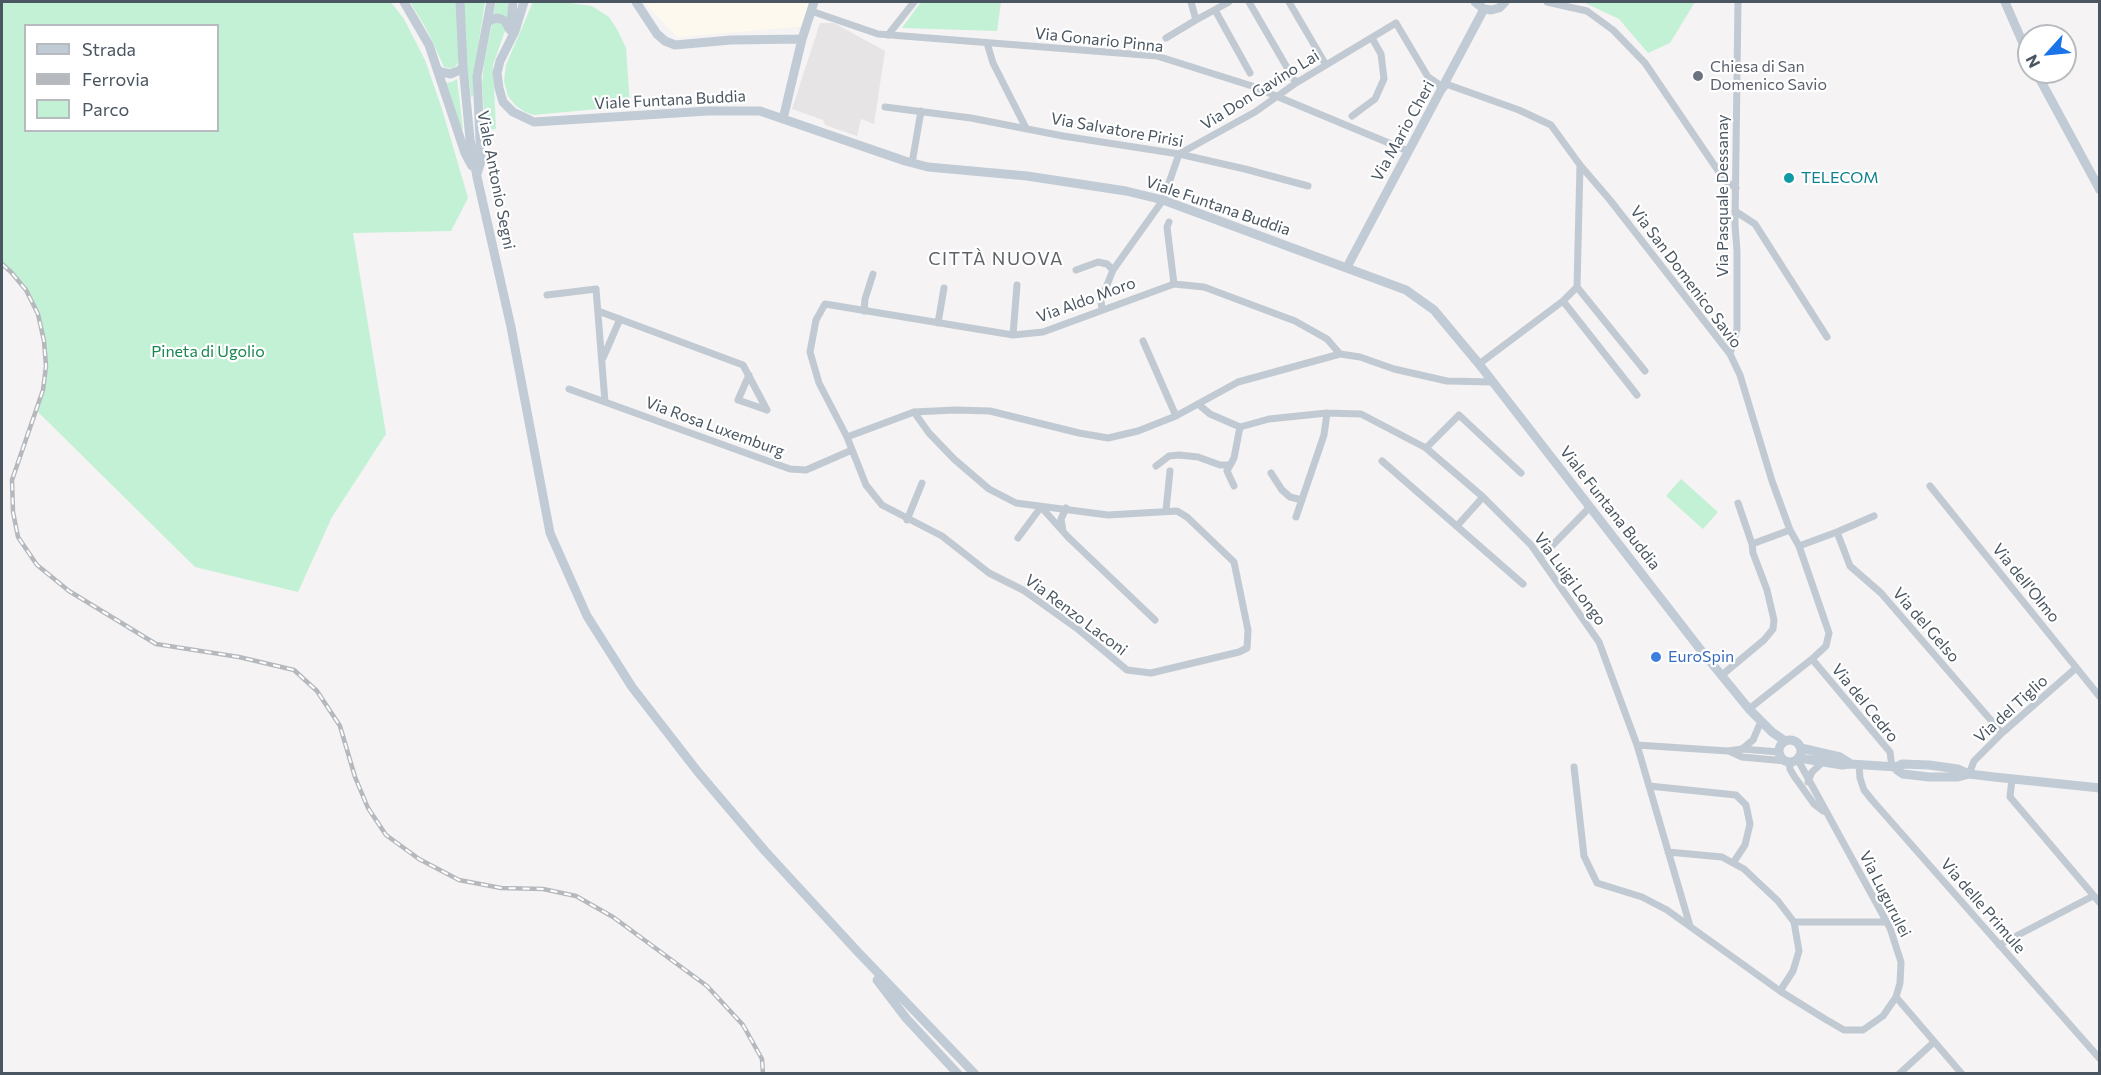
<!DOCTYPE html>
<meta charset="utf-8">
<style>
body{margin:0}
#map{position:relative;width:2101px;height:1075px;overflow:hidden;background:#f5f3f3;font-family:Commissioner,sans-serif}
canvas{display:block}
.frame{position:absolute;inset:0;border:3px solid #4a5661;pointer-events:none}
.legend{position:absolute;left:24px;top:24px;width:195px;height:108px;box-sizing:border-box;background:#fff;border:2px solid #b7bbc0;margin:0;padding:8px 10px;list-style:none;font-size:18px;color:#4a5661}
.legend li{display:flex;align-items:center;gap:12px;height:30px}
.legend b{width:30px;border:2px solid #b7bbc0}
.north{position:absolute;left:2017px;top:24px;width:60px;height:60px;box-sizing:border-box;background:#fff;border:2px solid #b7bbc0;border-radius:50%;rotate:243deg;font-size:16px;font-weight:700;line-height:24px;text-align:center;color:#4a5661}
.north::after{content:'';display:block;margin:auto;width:21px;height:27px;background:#1a73e8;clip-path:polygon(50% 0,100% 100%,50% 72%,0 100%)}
</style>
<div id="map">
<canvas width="2101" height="1075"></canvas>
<div class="frame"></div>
<ul class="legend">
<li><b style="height:8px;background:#c1cbd6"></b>Strada</li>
<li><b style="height:8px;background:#b5b8bd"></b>Ferrovia</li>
<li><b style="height:16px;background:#c3f1d5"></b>Parco</li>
</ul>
<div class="north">N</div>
</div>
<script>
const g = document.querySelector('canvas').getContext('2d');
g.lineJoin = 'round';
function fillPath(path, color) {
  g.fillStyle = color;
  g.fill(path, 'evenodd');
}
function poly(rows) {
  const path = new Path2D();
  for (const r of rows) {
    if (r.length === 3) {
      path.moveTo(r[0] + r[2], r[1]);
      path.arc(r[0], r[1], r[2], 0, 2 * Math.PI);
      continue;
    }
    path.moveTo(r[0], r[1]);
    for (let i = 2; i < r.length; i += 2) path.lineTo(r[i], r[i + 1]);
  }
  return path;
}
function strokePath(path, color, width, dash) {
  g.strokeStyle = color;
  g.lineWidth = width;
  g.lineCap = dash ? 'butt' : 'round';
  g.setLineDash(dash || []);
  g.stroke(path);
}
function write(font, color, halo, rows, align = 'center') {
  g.font = font + ' Commissioner,sans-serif';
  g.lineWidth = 4.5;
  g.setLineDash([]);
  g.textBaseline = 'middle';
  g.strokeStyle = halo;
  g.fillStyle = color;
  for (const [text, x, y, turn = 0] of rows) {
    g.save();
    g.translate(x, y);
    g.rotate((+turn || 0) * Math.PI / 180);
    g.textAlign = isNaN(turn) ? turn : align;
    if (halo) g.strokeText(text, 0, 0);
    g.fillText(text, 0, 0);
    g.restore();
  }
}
fillPath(poly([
 [644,2,815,2,809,26,677,37]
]), '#fdf9ef');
fillPath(poly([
 [820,23,834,23,885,51,874,124,861,119,857,136,825,125,823,120,792,109]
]), '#e6e4e5');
fillPath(poly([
 [2,2,391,2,404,19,425,60,442,109,468,198,451,231,353,233,386,434,332,517,298,592,195,567,36,410,43,390,46,366,44,341,38,314,26,290,11,272,2,264],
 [26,26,218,26,218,130,26,130],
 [410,2,485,2,473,79,473,96,471,97,466,54,453,69,444,67,428,32],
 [496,2,508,2,510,17,493,65,496,129,485,130,482,83,484,64],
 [533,2,570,2,570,3,592,6,609,17,618,31,626,48,630,106,533,115,525,112,515,105,508,96,504,81,506,65],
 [921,2,1001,2,997,31,902,28],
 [1583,2,1695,2,1670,43,1648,53,1619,19],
 [457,79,463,129,461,129,445,83,452,82],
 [1681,479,1718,512,1703,529,1666,496]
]), '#c3f1d5');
strokePath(poly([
 [1191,2,1196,20,1229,2],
 [1249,2,1296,83],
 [1289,2,1326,65],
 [1547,2,1587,11,1613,30,1645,63,1721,175,1728,183,1736,188],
 [1215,10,1250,73],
 [811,11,878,34,1157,56,1252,86,1408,151],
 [888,35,914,2],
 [1166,38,1196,20],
 [987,43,993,63,1026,128],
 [1446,84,1519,110,1551,125,1580,165,1610,200,1730,354,1740,375,1772,481,1790,530,1799,546,1829,633,1826,646,1812,659,1749,709],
 [885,107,971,118,1063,136,1179,154,1245,169,1308,186],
 [1352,116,1375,99,1384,79,1381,54,1372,38],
 [912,163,921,111],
 [1735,211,1755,224,1827,337],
 [1169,222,1167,227,1174,284],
 [1076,270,1098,262,1107,264,1113,270],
 [1577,287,1645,371],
 [547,295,596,289,605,402],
 [1563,301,1637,395],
 [1102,310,1101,300,1113,270,1163,200,1179,154,1255,112,1296,83,1396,23,1428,77,1444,88],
 [598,311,743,365,767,410],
 [864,311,865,299,873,274],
 [938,323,944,288],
 [1013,335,1017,285],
 [1143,341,1176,416],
 [1730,354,1737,329,1737,251,1735,225,1738,2],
 [603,358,620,319],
 [1479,364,1563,301,1577,287,1580,165],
 [749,375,738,400,767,410],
 [569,389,790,469,806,470,852,450],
 [1198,404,1210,414,1240,427,1269,419,1327,413,1361,414,1426,448,1483,497,1531,545,1599,642,1637,745,1690,926],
 [914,412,929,433,954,459,989,489,1016,503,1108,515,1177,511,1187,517,1234,562,1248,630,1247,648,1239,652,1151,673,1127,670,1079,630,1023,590,989,573,942,536,882,505,866,485,847,437,819,383,810,352,816,320,825,304,1013,335,1043,332,1174,284,1204,287,1295,321,1327,339,1340,354],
 [847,437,914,412,955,410,990,411,1079,433,1108,438,1138,431,1176,416,1238,382,1340,354,1360,357,1394,369,1447,381,1494,382],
 [1426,448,1459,415,1521,473],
 [1382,461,1523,584],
 [1156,466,1169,456,1179,455,1198,457,1220,465,1230,465],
 [1271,473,1282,490,1290,497,1302,500],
 [1234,486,1227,471,1234,458,1240,427],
 [1930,486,2100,697],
 [1166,510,1170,471],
 [1296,517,1324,435,1327,413],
 [907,520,922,483],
 [1457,526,1483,497],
 [1063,531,1061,519,1066,508],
 [1837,532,1850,566,1881,593,2002,733],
 [1018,538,1041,507,1068,537,1155,620],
 [1752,544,1790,530],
 [1799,546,1837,532,1874,516],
 [1540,558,1590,507],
 [1812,659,1890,752,1892,767],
 [1722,675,1764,640,1773,629,1774,620,1767,590,1753,553,1752,544,1738,503],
 [1637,745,1728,751,1742,749,1779,752],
 [1742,749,1753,740,1759,726],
 [1729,751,1742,757,1786,761],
 [1789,762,1790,769,1794,776,1814,804,1823,811],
 [1859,764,1860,778,1864,790,1872,800,2100,1059],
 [1574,767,1584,856,1597,883,1642,897,1667,910,1780,991,1825,1019,1844,1030,1863,1030,1883,1016,1896,997,1900,983,1901,962,1890,928,1798,760],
 [1969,774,1974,761,2002,733,2076,668],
 [2012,779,2010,797,2100,903],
 [1808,782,1812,772,1824,761],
 [1649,786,1736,795,1746,805,1750,824,1745,845,1733,863],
 [1668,852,1722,857,1744,869,1778,901,1794,922,1799,951,1793,971,1780,991],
 [1794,922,1887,922],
 [1999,945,2093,896],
 [1896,997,1962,1074],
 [1899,1074,1934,1042]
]), '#c1cad2', 7);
strokePath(poly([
 [404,2,429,45,465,153,472,166],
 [460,2,463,66,470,139,477,177,511,327,550,533,587,616,632,687,698,772,765,851,857,951,975,1074],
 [524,2,515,31,500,61,497,73,499,88,503,102,513,112,534,122,708,111,760,111,905,161,928,167,1027,176,1126,191,1163,200,1406,290,1434,310,1479,364,1700,649,1749,709,1772,732,1785,741],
 [636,2,657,34,665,41,675,45,731,40,802,39],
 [1475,2,1484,9,1491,10,1499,8,1505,2],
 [2005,2,2029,57],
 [487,22,496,18,501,19,505,21,510,30],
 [511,26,513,2],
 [437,69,441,72,451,74,460,70,463,66],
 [2036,72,2100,190],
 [783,119,802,39,814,2],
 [477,174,481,161,477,76,491,2],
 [1347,267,1484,9],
 [1790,751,11],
 [1801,748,1840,757,1851,764],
 [1799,758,1842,765,1851,764,1896,767,1902,764,1929,765,1958,769,1969,774,1994,777,2100,788],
 [1896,767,1897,770,1903,774,1929,777,1958,777,1969,774],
 [877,980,906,1018,958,1074]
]), '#c1cbd6', 9);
const rail = poly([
 [2,264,11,272,26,290,38,314,44,341,46,366,43,390,12,480,13,512,18,537,37,565,69,591,156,644,239,657,294,670,317,691,340,726,355,777,368,808,386,835,419,859,459,880,501,888,543,889,576,896,613,917,707,986,743,1025,762,1059,763,1074]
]);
strokePath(rail, '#b5b8bd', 4.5);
strokePath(rail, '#fff', 2, [7]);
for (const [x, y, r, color] of [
 [1698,76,6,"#6b7280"],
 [1789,178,6,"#0f9aa8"],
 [1656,657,6,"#3f7fe0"]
]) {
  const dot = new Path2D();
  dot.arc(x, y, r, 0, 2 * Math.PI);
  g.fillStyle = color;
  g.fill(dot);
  strokePath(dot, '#fff', 2);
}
write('16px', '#4a5661', '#fff', [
 ["Via Gonario Pinna",1099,40,6],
 ["Via Don Gavino Lai",1260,90,-32],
 ["Viale Funtana Buddia",670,100,-3],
 ["Via Salvatore Pirisi",1117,130,10],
 ["Via Mario Cheri",1403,131,-61],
 ["Viale Antonio Segni",496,180,79],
 ["Via Pasquale Dessanay",1723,196,-90],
 ["Viale Funtana Buddia",1218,206,19],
 ["Via San Domenico Savio",1686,277,53],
 ["Via Aldo Moro",1086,300,-20],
 ["Via Rosa Luxemburg",715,427,20],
 ["Viale Funtana Buddia",1610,508,52],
 ["Via Luigi Longo",1570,579,54],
 ["Via dell'Olmo",2026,583,51],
 ["Via Renzo Laconi",1076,615,37],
 ["Via del Gelso",1926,625,49],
 ["Via del Cedro",1865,703,51],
 ["Via del Tiglio",2011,709,-42],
 ["Via Lugurulei",1885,894,63],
 ["Via delle Primule",1983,906,49]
]);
write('16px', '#5b616d', '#fff', [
 ["Chiesa di San",1710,67],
 ["Domenico Savio",1710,85]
], 'left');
write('16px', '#0d838f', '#fff', [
 ["TELECOM",1801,178]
], 'left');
write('16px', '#17864f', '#fff', [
 ["Pineta di Ugolio",208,352]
]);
write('16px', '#366cbe', '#fff', [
 ["EuroSpin",1668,657]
], 'left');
g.letterSpacing = '1.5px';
write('18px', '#5f6368', '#fff', [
 ["CITTÀ NUOVA",996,259]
]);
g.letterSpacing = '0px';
</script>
